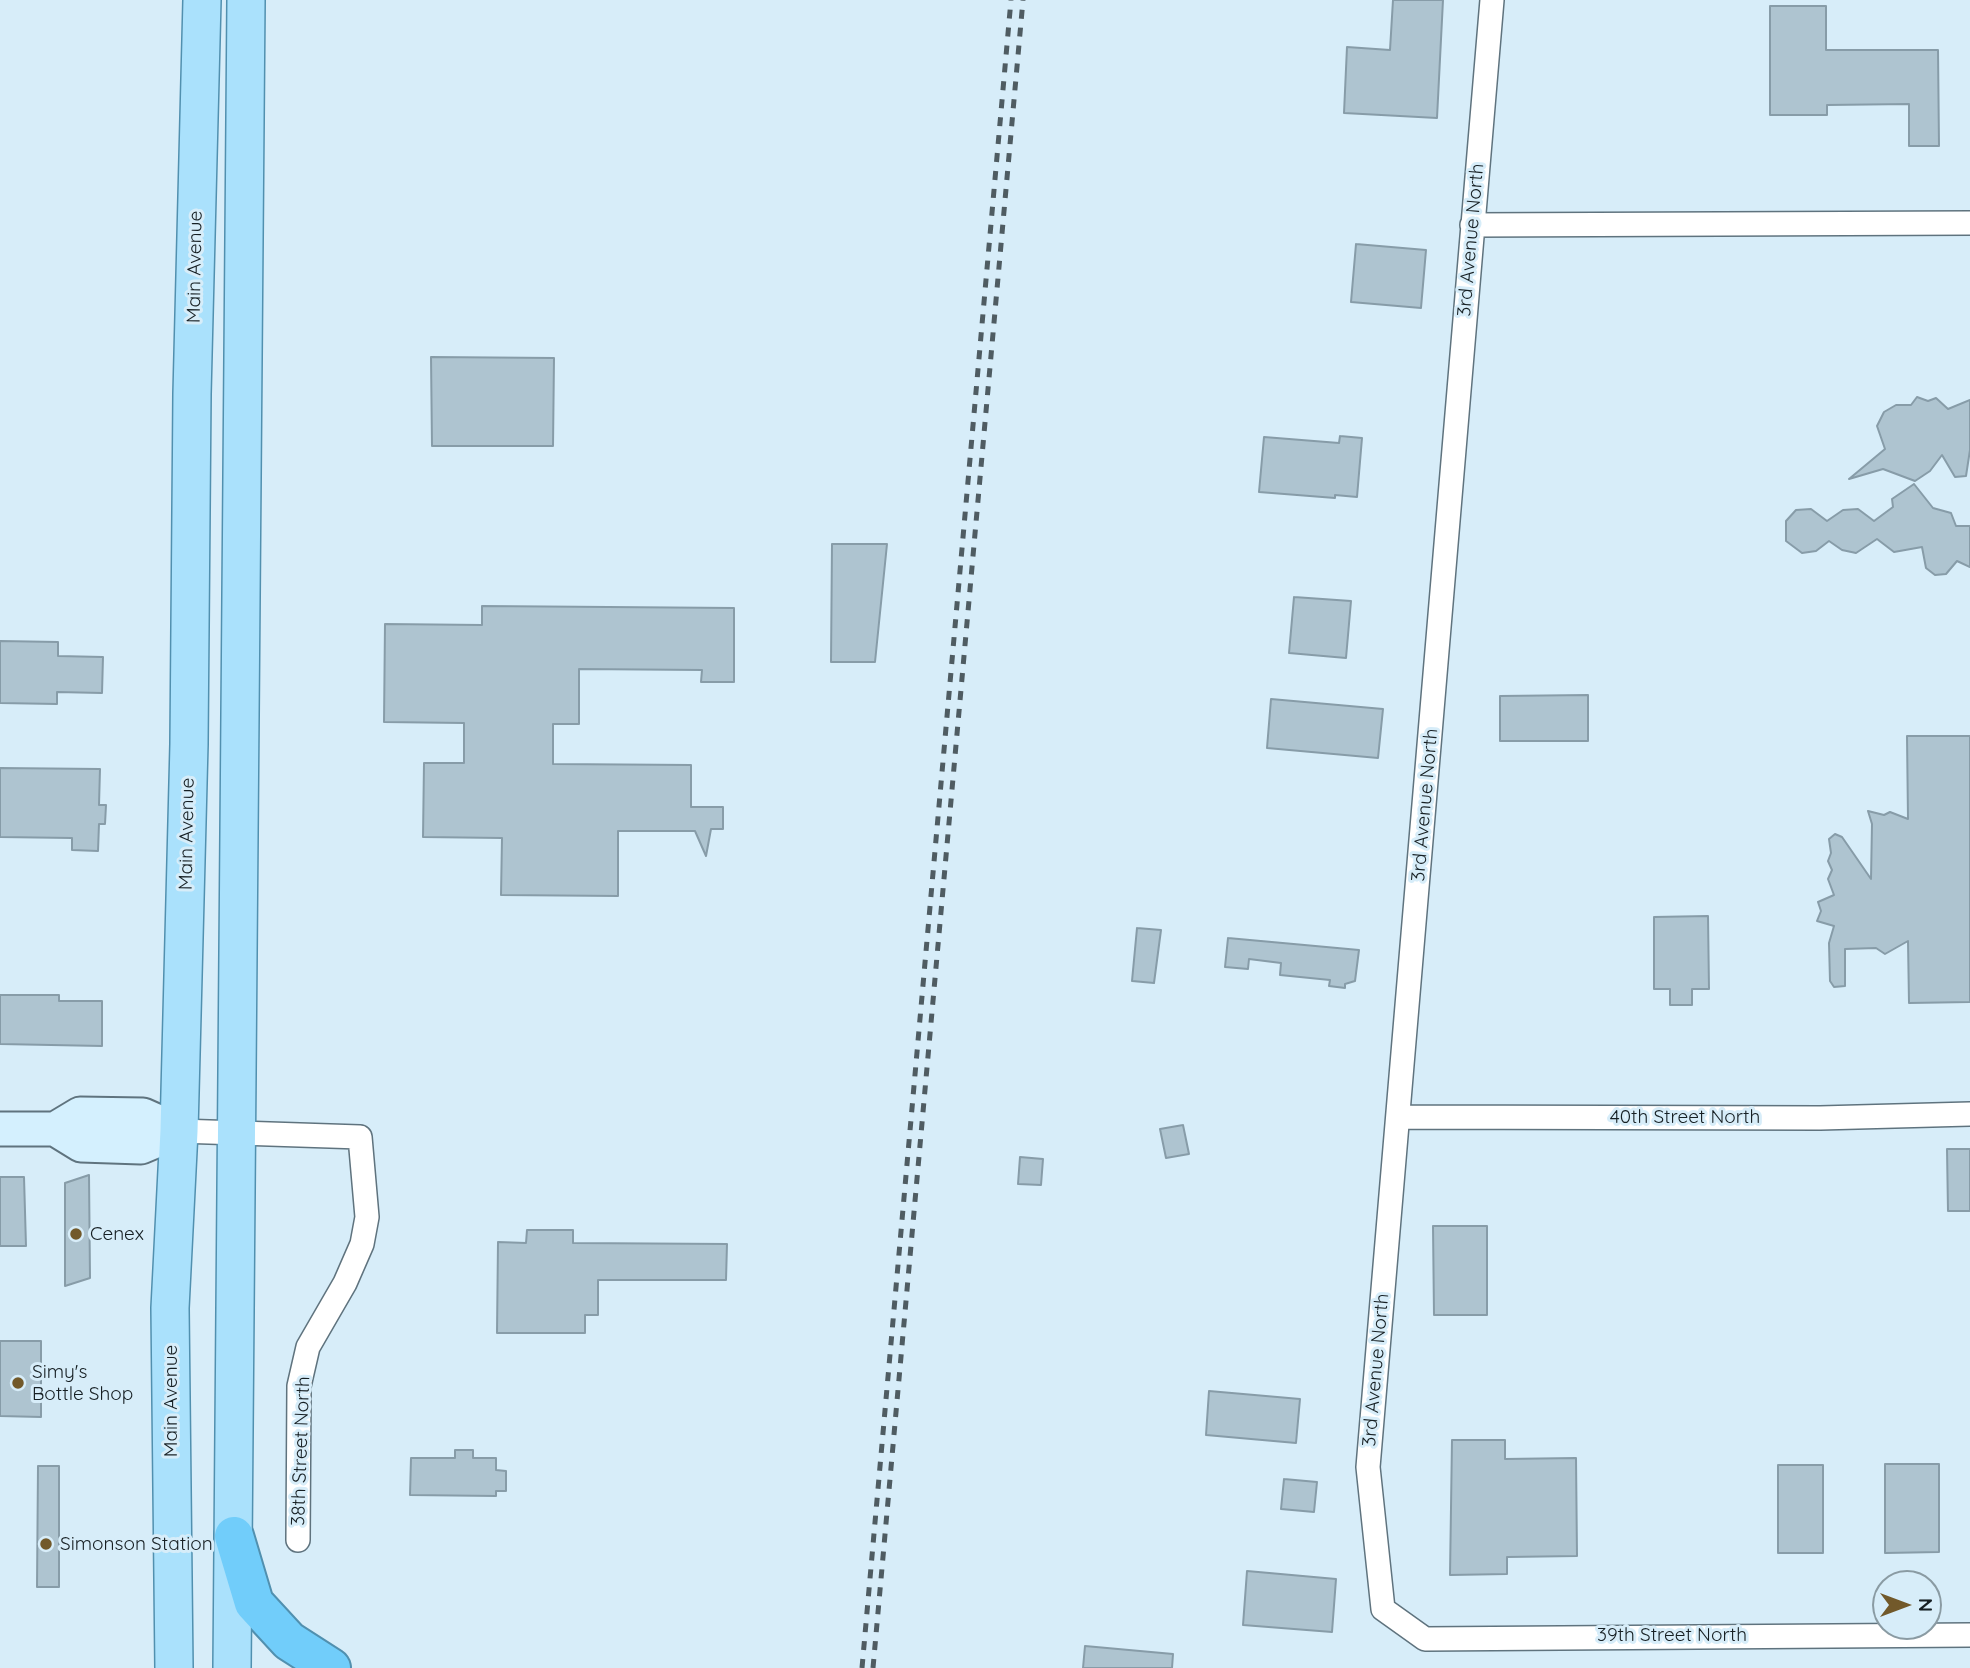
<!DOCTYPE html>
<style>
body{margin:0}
#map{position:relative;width:1970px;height:1668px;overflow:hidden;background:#d7edf9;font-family:Quicksand,sans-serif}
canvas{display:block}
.north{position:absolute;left:1872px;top:1570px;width:70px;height:70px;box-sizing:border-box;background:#d7edf9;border:2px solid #8a9ba3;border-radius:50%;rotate:90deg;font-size:19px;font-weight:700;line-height:28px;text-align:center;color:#161f23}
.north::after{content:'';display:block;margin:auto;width:24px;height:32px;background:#72592a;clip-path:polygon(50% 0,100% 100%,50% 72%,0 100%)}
</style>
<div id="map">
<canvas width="1970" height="1668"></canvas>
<div class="north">N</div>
</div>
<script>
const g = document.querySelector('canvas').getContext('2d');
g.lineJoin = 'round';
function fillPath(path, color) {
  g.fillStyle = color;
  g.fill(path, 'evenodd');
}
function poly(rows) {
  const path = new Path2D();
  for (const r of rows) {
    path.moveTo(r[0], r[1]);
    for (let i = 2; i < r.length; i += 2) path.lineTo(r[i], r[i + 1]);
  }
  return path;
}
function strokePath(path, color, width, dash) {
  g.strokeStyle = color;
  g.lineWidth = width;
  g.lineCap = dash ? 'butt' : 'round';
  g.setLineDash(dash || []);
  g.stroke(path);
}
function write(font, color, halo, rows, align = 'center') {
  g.font = font + ' Quicksand,sans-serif';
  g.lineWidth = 6;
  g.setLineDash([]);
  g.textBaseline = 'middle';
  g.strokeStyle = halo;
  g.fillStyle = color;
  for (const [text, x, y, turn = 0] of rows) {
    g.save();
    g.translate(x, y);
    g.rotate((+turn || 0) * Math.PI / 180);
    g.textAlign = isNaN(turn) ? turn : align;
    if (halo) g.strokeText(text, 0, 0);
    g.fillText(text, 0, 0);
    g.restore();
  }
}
const building = poly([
 [1393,0,1443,0,1437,118,1344,113,1347,47,1390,50,1393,0],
 [1770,6,1826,6,1826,50,1938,50,1939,146,1909,146,1909,104,1827,105,1827,115,1770,115,1770,6],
 [1356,244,1426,250,1421,308,1351,302,1356,244],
 [431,357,554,358,553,446,432,446,431,357],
 [1917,397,1928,401,1936,398,1948,409,1970,400,1970,450,1966,476,1955,477,1942,455,1930,471,1915,481,1883,469,1849,479,1885,449,1877,426,1884,412,1896,405,1911,405,1917,397],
 [1340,436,1362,438,1357,497,1335,495,1335,498,1259,492,1264,437,1339,443,1340,436],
 [1914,484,1933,508,1951,513,1956,526,1970,526,1970,567,1957,561,1946,574,1935,575,1926,568,1922,547,1894,552,1877,539,1856,553,1842,550,1829,541,1816,551,1802,553,1786,541,1786,521,1796,510,1811,509,1827,521,1843,510,1858,509,1874,521,1893,507,1892,499,1914,484],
 [832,544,887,544,875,662,831,662,832,544],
 [1294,597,1351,601,1346,658,1289,653,1294,597],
 [482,606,734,608,734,682,701,682,702,670,579,669,579,724,553,724,553,764,691,765,691,807,723,807,723,829,711,829,706,856,695,831,618,831,618,896,501,895,502,838,423,837,424,763,464,763,464,723,384,722,385,624,482,625,482,606],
 [0,641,58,642,58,656,103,657,102,693,57,692,57,704,0,703,0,641],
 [1588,695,1588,741,1500,741,1500,696,1588,695],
 [1271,699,1383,709,1378,758,1267,748,1271,699],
 [1907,736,1970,736,1970,1002,1909,1003,1908,941,1885,954,1876,948,1845,949,1845,986,1834,987,1830,981,1829,943,1834,926,1817,921,1821,911,1818,902,1834,895,1828,879,1832,870,1828,861,1831,853,1829,839,1835,834,1842,837,1871,879,1872,824,1868,811,1884,815,1890,812,1908,819,1907,736],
 [0,768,100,769,99,805,106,805,105,824,99,824,98,851,72,850,72,838,0,837,0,768],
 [1708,916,1709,989,1692,989,1692,1005,1670,1005,1670,989,1654,989,1654,917,1708,916],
 [1137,928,1161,930,1154,983,1132,981,1137,928],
 [1228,938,1359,950,1355,981,1345,984,1345,988,1329,986,1330,980,1280,975,1281,963,1249,959,1248,969,1225,967,1228,938],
 [0,995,59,995,59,1001,102,1001,102,1046,0,1044,0,995],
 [1183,1125,1189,1154,1166,1158,1160,1129,1183,1125],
 [1947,1149,1970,1149,1970,1211,1948,1211,1947,1149],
 [1020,1157,1043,1159,1041,1185,1018,1184,1020,1157],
 [89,1175,90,1278,65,1286,65,1183,89,1175],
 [0,1177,24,1177,26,1246,0,1246,0,1177],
 [1433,1226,1487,1226,1487,1315,1434,1315,1433,1226],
 [527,1230,573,1230,573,1243,727,1244,726,1280,598,1280,598,1315,585,1315,585,1333,497,1333,498,1242,526,1243,527,1230],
 [0,1341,41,1341,41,1417,0,1416,0,1341],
 [1209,1391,1300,1399,1296,1443,1206,1435,1209,1391],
 [1452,1440,1505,1440,1505,1459,1576,1458,1577,1556,1507,1557,1507,1574,1450,1575,1452,1440],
 [455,1450,473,1450,473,1458,496,1458,496,1470,506,1471,506,1491,496,1491,496,1496,410,1495,411,1458,455,1458,455,1450],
 [1885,1464,1939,1464,1939,1552,1885,1553,1885,1464],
 [1778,1465,1823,1465,1823,1553,1778,1553,1778,1465],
 [38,1466,59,1466,59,1587,37,1587,38,1466],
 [1284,1479,1317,1482,1314,1512,1281,1509,1284,1479],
 [1247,1571,1336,1579,1332,1632,1243,1625,1247,1571],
 [1085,1646,1173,1654,1172,1668,1083,1668,1085,1646]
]);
fillPath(building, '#aec4d0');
strokePath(building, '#879ca8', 2);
const street = poly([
 [1492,0,1368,1467,1383,1609,1425,1639,1970,1635],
 [1472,225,1970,223],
 [1399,1117,1820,1118,1970,1114],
 [179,1131,360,1137,367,1217,362,1244,345,1283,308,1347,299,1386,298,1540]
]);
const secondary = poly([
 [0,1129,55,1129,81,1145,141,1147,179,1131],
 [55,1129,80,1114,143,1115,179,1131]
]);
const primary = poly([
 [174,1668,170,1308,179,1131,189,744,192,394,202,0],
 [232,1668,246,0]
]);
const highway = poly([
 [234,1536,254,1603,289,1641,331,1668]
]);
strokePath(street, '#5f737e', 26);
strokePath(secondary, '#5f737e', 37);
strokePath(primary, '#5190af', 40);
strokePath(highway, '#5190af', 42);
strokePath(street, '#fff', 23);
strokePath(secondary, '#d4f0fe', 33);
strokePath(primary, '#aae1fc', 37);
strokePath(highway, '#71cdfa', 38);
strokePath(poly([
 [862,1668,1011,0],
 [873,1668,1023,0]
]), '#4f5c62', 5, [9, 9]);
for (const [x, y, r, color] of [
 [76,1234,7,"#72592a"],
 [18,1383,7,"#72592a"],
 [46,1544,7,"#72592a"]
]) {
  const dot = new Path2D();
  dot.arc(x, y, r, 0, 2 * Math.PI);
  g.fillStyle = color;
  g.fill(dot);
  strokePath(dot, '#d7edf9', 2.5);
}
write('19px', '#161f23', '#d7edf9', [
 ["3rd Avenue North",1471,240,-85],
 ["Main Avenue",195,267,-89],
 ["3rd Avenue North",1425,805,-85],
 ["Main Avenue",187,834,-89],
 ["40th Street North",1685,1117],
 ["3rd Avenue North",1376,1370,-85],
 ["Main Avenue",171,1401,-90],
 ["38th Street North",301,1451,-88],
 ["39th Street North",1672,1635]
]);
write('19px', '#161f23', '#d7edf9', [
 ["Cenex",90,1234],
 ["Simy's",32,1372],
 ["Bottle Shop",32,1394],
 ["Simonson Station",60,1544]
], 'left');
</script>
